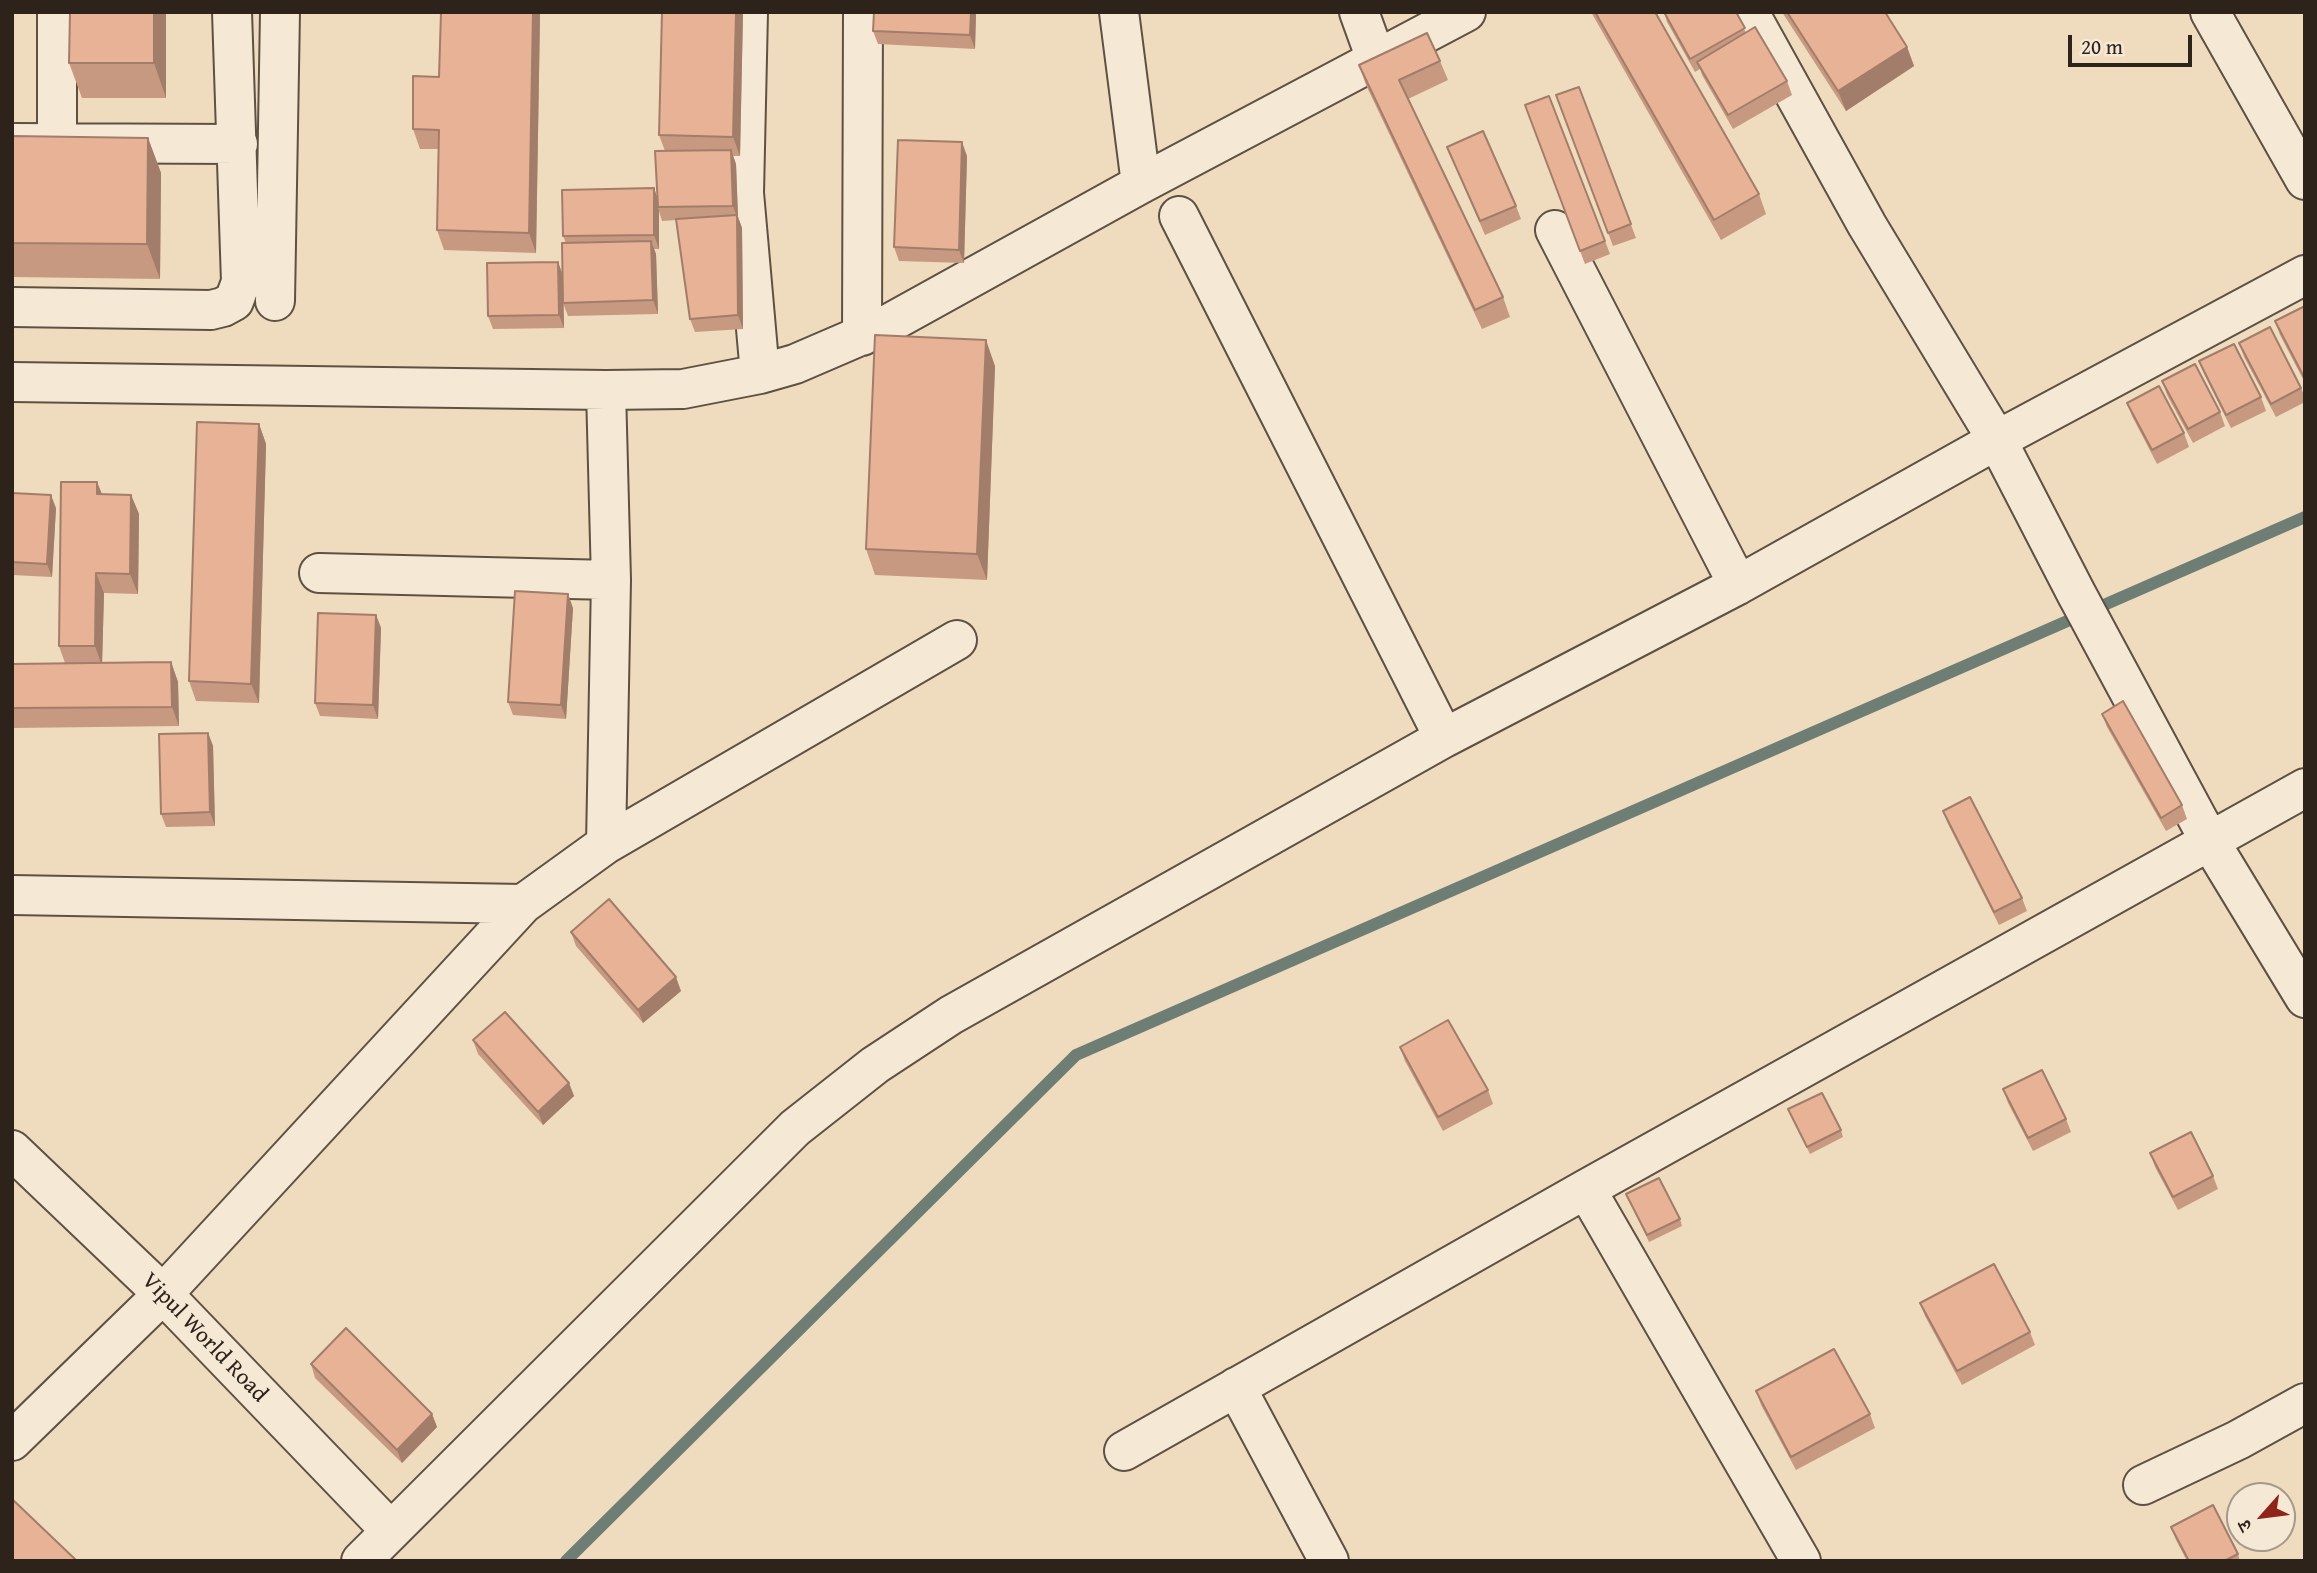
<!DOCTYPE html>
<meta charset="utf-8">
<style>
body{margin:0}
#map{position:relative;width:2317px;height:1573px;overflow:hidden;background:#efdbbe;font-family:"Gentium Book Plus","Noto Serif Devanagari",serif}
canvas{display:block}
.frame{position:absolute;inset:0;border:14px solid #2e231b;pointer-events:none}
.north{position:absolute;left:2226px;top:1482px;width:70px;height:70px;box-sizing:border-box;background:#f5e8d5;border:2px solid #a5998b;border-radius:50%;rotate:242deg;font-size:19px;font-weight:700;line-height:28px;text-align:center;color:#2e231b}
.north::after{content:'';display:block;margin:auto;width:24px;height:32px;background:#8f2418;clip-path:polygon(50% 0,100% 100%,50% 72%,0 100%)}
.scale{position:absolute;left:2068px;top:35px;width:124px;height:32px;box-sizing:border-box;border:4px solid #2e231b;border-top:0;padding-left:9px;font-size:21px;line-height:24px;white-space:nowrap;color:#2e231b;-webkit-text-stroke:5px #f5e8d5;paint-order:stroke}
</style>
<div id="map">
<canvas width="2317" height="1573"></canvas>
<div class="frame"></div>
<div class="north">उ</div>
<div class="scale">20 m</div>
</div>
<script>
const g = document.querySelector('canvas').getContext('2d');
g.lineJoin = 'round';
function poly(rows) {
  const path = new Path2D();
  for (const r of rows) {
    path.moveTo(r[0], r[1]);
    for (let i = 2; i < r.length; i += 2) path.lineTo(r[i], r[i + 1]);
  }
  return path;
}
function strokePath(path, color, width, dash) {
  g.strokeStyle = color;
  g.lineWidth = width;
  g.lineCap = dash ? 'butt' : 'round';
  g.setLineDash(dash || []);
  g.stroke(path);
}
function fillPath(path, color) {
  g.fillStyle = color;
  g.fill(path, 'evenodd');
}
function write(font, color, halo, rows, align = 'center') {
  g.font = font + ' "Gentium Book Plus",serif';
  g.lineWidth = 6;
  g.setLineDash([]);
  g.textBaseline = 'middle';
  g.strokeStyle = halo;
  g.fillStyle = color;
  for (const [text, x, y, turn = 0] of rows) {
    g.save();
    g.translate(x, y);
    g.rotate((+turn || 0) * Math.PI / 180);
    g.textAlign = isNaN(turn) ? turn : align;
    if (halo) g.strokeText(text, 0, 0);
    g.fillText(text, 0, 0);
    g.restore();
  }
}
strokePath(poly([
 [566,1561,1076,1055,2305,517]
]), '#6f7e74', 12);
const minor = poly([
 [57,12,57,144],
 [748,12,744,193,760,374],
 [1119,12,1141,184],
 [1359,12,1376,59],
 [1749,12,1867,225,1997,440,2076,593,2209,840,2305,998],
 [2210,12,2305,180],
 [12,143,238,144],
 [1179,216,1444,738],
 [1555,230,1738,585],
 [275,301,280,12],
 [12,307,211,310,223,307,234,301,241,282,232,12],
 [862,336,863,12],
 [12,382,606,390,683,389,760,374,795,364,888,324,1141,184,1466,12],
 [319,573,611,580],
 [606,844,611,580,606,390],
 [12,895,523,904],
 [12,1150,163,1294,391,1531],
 [1586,1189,1801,1561],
 [1236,1387,1329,1561],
 [12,1441,163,1294,523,904,606,844,957,640],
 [1124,1451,1586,1189,2305,788],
 [2143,1485,2238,1440,2305,1403],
 [361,1561,795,1128,875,1065,951,1015,1444,738,1738,585,1997,440,2305,275]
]);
strokePath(minor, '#5e5144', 42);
strokePath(minor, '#f5e8d5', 38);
fillPath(poly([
 [166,12,166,98,82,98,69,63],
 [441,12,540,12,540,15,536,253,444,250,437,230,438,149,420,149,413,129,439,77],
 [662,12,743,12,740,156,733,156,736,164,738,217,742,228,743,329,695,332,690,319,676,220,662,221,659,211,659,249,654,249,656,254,658,314,568,316,563,303,566,243,563,236,654,188,657,197,665,151,659,135],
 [874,12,976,12,975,49,878,44,873,31],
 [1591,12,1655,12,1759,194,1766,214,1721,240],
 [1664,12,1736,12,1746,33,1787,81,1792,95,1733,129,1702,75,1700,69,1695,72,1667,22],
 [1782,12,1885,12,1907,47,1914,66,1846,111],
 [1440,61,1448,80,1408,99,1503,297,1510,317,1482,329,1366,85,1359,65],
 [1579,87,1636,238,1613,246,1556,95],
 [1549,96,1610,254,1585,264,1525,105],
 [12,136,148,138,161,173,160,279,12,277],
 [1447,147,1516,206,1521,219,1485,235],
 [967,156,964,263,899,261,894,247],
 [558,262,563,276,564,328,493,329,488,316],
 [2305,306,2305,383,2280,335,2275,321],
 [2239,343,2301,388,2305,397,2305,402,2276,417,2244,357],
 [2199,361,2261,397,2266,411,2231,428,2204,374],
 [995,366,987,580,875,575,866,549],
 [2162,381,2220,412,2225,426,2193,443,2167,395],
 [2127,403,2184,433,2189,447,2157,464,2132,416],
 [259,424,266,444,259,703,196,701,189,681],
 [97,482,102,494,131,495,139,514,138,594,104,593,102,663,171,662,178,682,179,726,12,728,12,664,65,663,59,646],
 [12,493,56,508,52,577,12,575],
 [573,608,566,719,513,715,508,702],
 [376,615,381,628,378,719,320,716,315,703],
 [2102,714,2182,805,2187,819,2166,831,2107,727],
 [208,733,213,746,215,826,166,827,161,814],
 [1943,811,2022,898,2027,911,1999,925,1948,824],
 [571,932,681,991,643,1023,576,946],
 [473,1040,569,1083,574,1096,543,1125,478,1054],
 [1400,1047,1488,1090,1493,1104,1443,1131,1405,1061],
 [2003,1089,2066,1119,2071,1132,2033,1151,2008,1103],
 [1788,1109,1841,1130,1843,1137,1810,1154],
 [2150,1153,2213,1176,2218,1189,2178,1210,2155,1167],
 [1626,1194,1680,1219,1682,1226,1649,1242],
 [1920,1303,2030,1332,2035,1345,1962,1385,1925,1316],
 [311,1364,432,1414,437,1427,402,1463,315,1378],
 [1756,1391,1870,1414,1875,1428,1796,1470,1761,1405],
 [2171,1527,2238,1554,2240,1561,2187,1561,2176,1540]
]), '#c89981');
fillPath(poly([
 [154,12,166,12,166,98,154,63],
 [533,12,540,12,540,15,536,253,529,233],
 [736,12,743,12,740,156,733,137],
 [971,12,976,12,975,49,970,35],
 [1907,47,1914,66,1846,111,1838,91],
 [148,138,161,173,160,279,147,244],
 [962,142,967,156,964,263,959,250],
 [731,150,736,164,738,217,742,228,743,329,738,315,737,217,733,206],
 [654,188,659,202,658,207,659,211,659,249,654,235],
 [651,241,656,254,658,314,653,300],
 [558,262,563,276,564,328,559,315],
 [986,340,995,366,987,580,977,554],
 [259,424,266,444,259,703,251,684],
 [97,482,105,502,97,494],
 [51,495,56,508,52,577,47,564],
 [131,495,139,514,138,594,130,574],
 [96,573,104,593,102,666,95,646],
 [568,594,573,608,566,719,561,705],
 [376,615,381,628,378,719,373,705],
 [171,662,178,682,179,726,172,707],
 [208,733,213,746,215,826,210,812],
 [676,977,681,991,643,1023,638,1010],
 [569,1083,574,1096,543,1125,538,1112],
 [432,1414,437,1427,402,1463,397,1450]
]), '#a27d69');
const building = poly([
 [70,12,154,12,154,63,69,63,70,12],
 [441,12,533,12,529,233,437,230,439,130,413,129,413,76,439,77,441,12],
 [662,12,736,12,733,137,659,135,662,12],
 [874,12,971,12,970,35,873,31,874,12],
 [1595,12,1655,12,1759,194,1714,220,1595,12],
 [1664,12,1736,12,1745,28,1690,59,1664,12],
 [1787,12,1885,12,1907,47,1838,91,1787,12],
 [1755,27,1787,81,1728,115,1697,62,1755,27],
 [1427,33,1440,61,1399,80,1503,297,1475,310,1359,65,1427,33],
 [1579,87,1631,224,1608,233,1556,95,1579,87],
 [1549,96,1605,241,1580,251,1525,105,1549,96],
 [1483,131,1516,206,1480,221,1447,147,1483,131],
 [12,136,148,138,147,244,12,243,12,136],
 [898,140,962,142,959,250,894,247,898,140],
 [731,150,733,206,658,207,655,151,731,150],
 [654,188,654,235,563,236,562,190,654,188],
 [737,215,738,315,690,319,676,219,737,215],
 [651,241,653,300,563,303,562,243,651,241],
 [558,262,559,315,488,316,487,263,558,262],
 [2305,306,2305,379,2275,321,2305,306],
 [2270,327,2301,388,2271,404,2239,343,2270,327],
 [875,335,986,340,977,554,866,549,875,335],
 [2234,344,2261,397,2226,415,2199,361,2234,344],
 [2195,364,2220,412,2188,429,2162,381,2195,364],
 [2159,386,2184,433,2152,450,2127,403,2159,386],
 [197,422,259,424,251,684,189,681,197,422],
 [61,482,97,482,97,494,131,495,130,574,96,573,95,646,59,646,61,482],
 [12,493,51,495,47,564,12,562,12,493],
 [515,591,568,594,561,705,508,702,515,591],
 [318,613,376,615,373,705,315,703,318,613],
 [171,662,172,707,12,708,12,664,171,662],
 [2123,701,2182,805,2161,818,2102,714,2123,701],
 [208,733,210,812,161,814,159,734,208,733],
 [1970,797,2022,898,1994,912,1943,811,1970,797],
 [609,899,676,977,638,1010,571,932,609,899],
 [505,1012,569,1083,538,1112,473,1040,505,1012],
 [1448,1020,1488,1090,1438,1117,1400,1047,1448,1020],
 [2042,1070,2066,1119,2028,1138,2003,1089,2042,1070],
 [1822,1093,1841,1130,1807,1147,1788,1109,1822,1093],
 [2191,1132,2213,1176,2173,1197,2150,1153,2191,1132],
 [1659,1178,1680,1219,1647,1235,1626,1194,1659,1178],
 [1994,1264,2030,1332,1957,1371,1920,1303,1994,1264],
 [346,1328,432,1414,397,1450,311,1364,346,1328],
 [1834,1349,1870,1414,1791,1457,1756,1391,1834,1349],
 [12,1499,77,1561,12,1561,12,1499],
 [2213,1505,2238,1554,2224,1561,2189,1561,2171,1527,2213,1505]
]);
fillPath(building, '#e8b296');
strokePath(building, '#a27d69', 2);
write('23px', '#2e231b', '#f5e8d5', [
 ["Vipul World Road",204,1338,46]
]);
</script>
